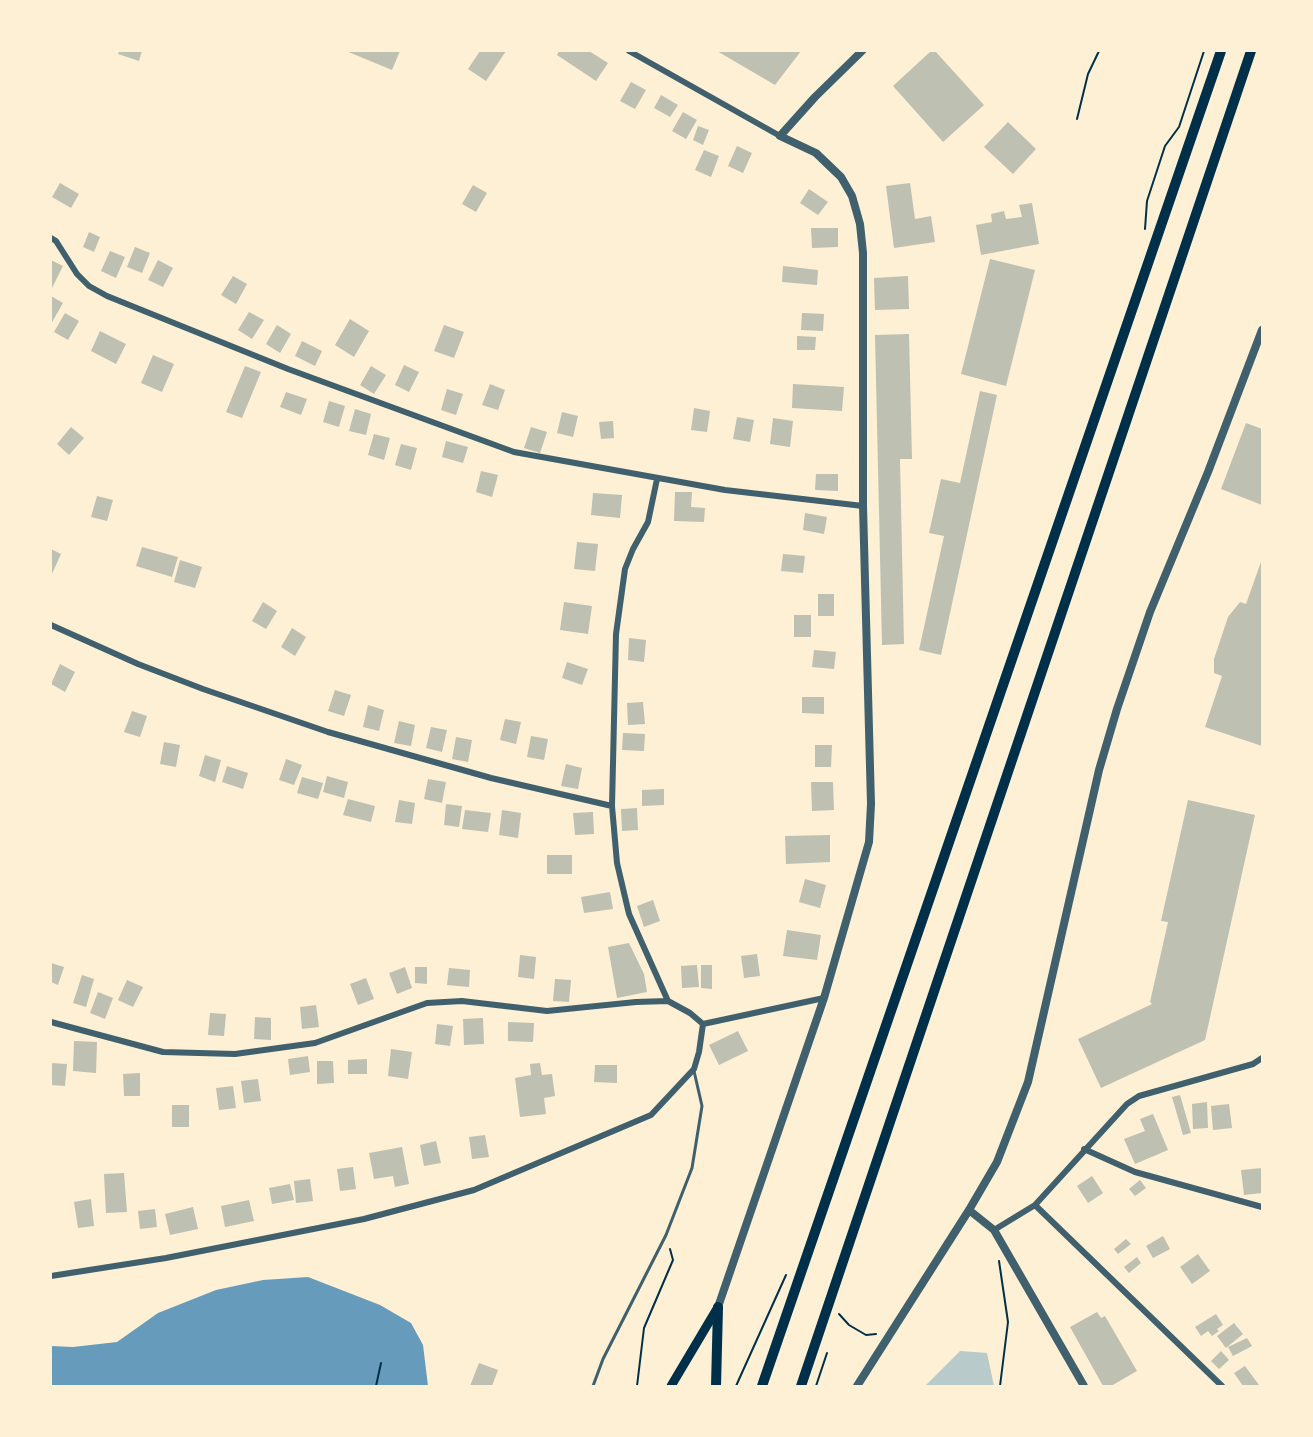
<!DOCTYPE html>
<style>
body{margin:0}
#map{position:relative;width:1313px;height:1437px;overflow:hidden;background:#fdf0d5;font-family:"IBM Plex Sans",sans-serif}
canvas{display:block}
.frame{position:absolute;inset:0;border:52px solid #fdf0d5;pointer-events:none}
</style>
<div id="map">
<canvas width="1313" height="1437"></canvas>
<div class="frame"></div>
</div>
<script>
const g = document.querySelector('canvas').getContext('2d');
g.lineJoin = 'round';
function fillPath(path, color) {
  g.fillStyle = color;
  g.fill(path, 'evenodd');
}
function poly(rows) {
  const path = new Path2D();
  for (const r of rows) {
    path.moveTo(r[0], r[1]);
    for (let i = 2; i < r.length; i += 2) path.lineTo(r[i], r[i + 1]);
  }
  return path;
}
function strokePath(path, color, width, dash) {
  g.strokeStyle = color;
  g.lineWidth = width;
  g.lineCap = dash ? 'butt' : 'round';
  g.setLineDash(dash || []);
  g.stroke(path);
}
fillPath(poly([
 [960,1351,987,1353,994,1386,925,1386]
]), '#b9caca');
fillPath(poly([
 [308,1277,380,1305,411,1323,423,1345,428,1386,51,1386,51,1346,73,1347,117,1342,158,1313,216,1290,263,1280]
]), '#669bbc');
fillPath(poly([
 [119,51,142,51,139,61,118,54],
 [346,51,400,51,392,70],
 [480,51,506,51,486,81,468,69],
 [559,51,589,51,608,63,596,81,557,55],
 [717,51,801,51,775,85],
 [931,51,935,51,984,105,943,142,893,86],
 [631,82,646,90,635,109,620,101],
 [661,95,678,105,670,117,654,108],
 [683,112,697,120,686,139,672,131],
 [1008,122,1036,149,1013,174,984,147],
 [698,126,709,130,703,145,693,140],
 [737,146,752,153,743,173,728,166],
 [704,150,719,156,711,177,695,170],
 [60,183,79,194,71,208,52,197],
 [910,183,915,219,931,216,935,242,894,248,886,186],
 [473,185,487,193,476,212,462,204],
 [809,189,828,202,818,215,800,203],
 [1032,203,1039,244,981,255,976,225,992,222,991,214,1004,211,1006,219,1022,217,1019,205],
 [811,228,838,228,838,247,812,248],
 [89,232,100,237,94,252,83,247],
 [135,247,150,253,142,273,127,267],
 [110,251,125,257,116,278,101,271],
 [990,259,1035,270,1006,386,961,374],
 [51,260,63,266,51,290],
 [158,260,173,268,163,287,148,280],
 [783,266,818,270,817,285,782,282],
 [233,276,247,284,236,304,221,295],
 [908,276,909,309,875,310,874,278],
 [51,296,63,303,51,324],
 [249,312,264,320,252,339,238,330],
 [65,313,79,321,68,340,54,332],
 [802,313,824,314,823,331,801,330],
 [350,319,369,331,354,357,335,345],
 [277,325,291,334,280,353,266,344],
 [444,325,464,332,454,358,434,351],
 [100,331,126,344,116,364,91,351],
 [909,334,912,459,900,459,904,644,882,645,875,335],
 [797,336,816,337,815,350,797,350],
 [302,341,322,351,315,366,295,356],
 [153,355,174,364,162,392,141,383],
 [404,365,419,372,409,392,395,385],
 [245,366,261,372,242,418,226,412],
 [371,366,386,375,374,394,360,385],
 [490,384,505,390,498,410,482,405],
 [793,384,844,387,842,411,792,408],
 [447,389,463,394,456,415,441,410],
 [980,391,997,395,941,655,919,650,944,536,929,533,941,479,960,483],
 [286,392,307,399,301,415,280,407],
 [329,401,345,406,339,427,323,422],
 [694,408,710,411,707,432,691,430],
 [355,409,371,414,366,435,349,431],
 [562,412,578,416,573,437,557,433],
 [737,417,754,420,750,442,733,439],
 [773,418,793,421,790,447,770,444],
 [613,421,614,438,601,439,599,422],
 [1246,423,1262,429,1262,505,1221,489],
 [71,427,84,438,69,455,57,444],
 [531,427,547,432,540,453,524,448],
 [374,434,390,438,384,460,368,455],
 [446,441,468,447,463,463,442,457],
 [401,444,417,448,411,470,395,465],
 [481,471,498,475,492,497,476,492],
 [816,474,838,474,838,491,815,490],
 [675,492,692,492,691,507,705,508,704,522,674,521],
 [593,493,622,495,620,518,591,515],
 [97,496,113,500,107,521,91,517],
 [805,513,827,517,824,534,803,530],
 [577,542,598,544,595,571,574,569],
 [142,547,178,557,172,577,136,566],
 [51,549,61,554,51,576],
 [783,554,805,556,803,573,781,571],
 [1262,559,1262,746,1205,727,1222,676,1214,673,1214,659,1228,617,1240,602,1246,604],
 [180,560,202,567,195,588,174,582],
 [818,594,834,594,834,616,818,616],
 [263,602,277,611,266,629,252,621],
 [564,602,592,606,588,634,560,630],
 [794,615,811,615,811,637,794,637],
 [292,628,306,637,295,656,281,647],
 [629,638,646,640,644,662,628,660],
 [814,650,836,652,834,669,812,667],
 [567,662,588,669,582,685,562,678],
 [60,664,75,672,65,692,51,684],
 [335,690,351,695,344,716,328,711],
 [802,697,824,697,824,714,802,713],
 [643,702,645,724,628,725,627,703],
 [368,705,384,710,379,731,363,727],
 [132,711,147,716,140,737,124,732],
 [505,719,521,722,516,744,500,740],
 [399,721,415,725,411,746,394,743],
 [431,727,447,730,442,752,426,748],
 [623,733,645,734,644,751,622,750],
 [531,736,548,739,544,760,527,757],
 [456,737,472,740,468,762,452,759],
 [164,742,180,745,176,767,160,764],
 [815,745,832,745,831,767,815,767],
 [205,755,221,760,215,782,199,776],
 [286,759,302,765,294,785,279,780],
 [566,764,582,768,578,789,561,786],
 [227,766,248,773,243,789,222,782],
 [327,776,348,782,344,798,323,792],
 [302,777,323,783,318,799,297,793],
 [428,779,446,782,442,803,424,799],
 [811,782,833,782,834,810,812,811],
 [664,789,664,805,642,806,642,790],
 [348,799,375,806,371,822,343,815],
 [399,800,415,803,412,824,395,822],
 [1188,800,1255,815,1205,1040,1101,1088,1078,1039,1152,1004,1150,1002,1168,922,1161,921],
 [446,804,462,806,459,827,444,825],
 [637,808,638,830,622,831,621,809],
 [465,810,491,813,488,832,462,829],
 [502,810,521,813,518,838,499,835],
 [593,812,594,834,575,835,573,813],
 [830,835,830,862,786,864,785,836],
 [547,855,572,855,572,874,547,874],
 [805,879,826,885,820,908,799,902],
 [610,892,613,909,584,913,581,897],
 [653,900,660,921,644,927,637,906],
 [787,930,821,935,817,960,783,956],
 [629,943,644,974,647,992,617,998,608,947],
 [757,954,760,976,744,978,741,956],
 [520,955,536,957,534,979,518,977],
 [51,963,64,967,58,985,51,982],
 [697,965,699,987,682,988,681,966],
 [701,965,712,965,712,989,701,988],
 [405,967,412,988,397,994,389,973],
 [415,967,427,967,427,984,415,983],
 [449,968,470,970,469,987,447,985],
 [82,975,94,979,86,1007,73,1003],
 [366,978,374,999,358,1005,350,984],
 [555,979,571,980,569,1002,553,1001],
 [127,980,143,987,133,1007,118,1000],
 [98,992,113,998,105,1019,90,1013],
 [316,1005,319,1027,302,1029,300,1007],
 [210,1013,226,1014,224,1036,208,1035],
 [255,1017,271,1018,271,1040,254,1039],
 [483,1018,484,1044,464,1045,463,1019],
 [508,1022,534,1023,533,1042,508,1041],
 [437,1024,453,1026,450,1046,435,1044],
 [738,1031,748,1051,719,1065,709,1045],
 [74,1041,97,1042,96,1073,73,1071],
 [391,1049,412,1052,408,1079,388,1076],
 [308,1056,310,1072,290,1075,288,1059],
 [367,1059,367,1074,348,1074,348,1060],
 [317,1061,333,1061,334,1083,317,1084],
 [51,1063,67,1064,65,1086,51,1085],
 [540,1063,542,1075,552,1074,555,1096,544,1098,546,1114,520,1117,515,1078,531,1075,530,1064],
 [595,1065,617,1065,617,1083,594,1082],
 [140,1073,140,1096,124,1096,123,1074],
 [258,1079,261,1101,244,1103,241,1081],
 [233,1086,236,1108,219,1110,216,1088],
 [1180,1095,1191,1133,1183,1135,1172,1097],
 [1207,1102,1208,1128,1193,1129,1192,1104],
 [1229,1104,1232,1128,1213,1130,1211,1106],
 [172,1105,189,1105,189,1127,172,1127],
 [1153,1114,1168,1150,1135,1164,1124,1139,1145,1131,1140,1119],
 [485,1135,489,1157,472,1159,469,1137],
 [436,1141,441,1163,424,1166,420,1145],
 [402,1147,409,1184,395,1187,393,1176,374,1179,369,1153],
 [353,1167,356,1189,340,1191,337,1169],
 [1262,1168,1262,1193,1244,1195,1241,1170],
 [124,1173,127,1212,106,1213,104,1174],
 [1092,1176,1103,1193,1088,1203,1077,1186],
 [310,1179,313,1201,296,1203,294,1181],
 [1140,1180,1146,1188,1135,1196,1129,1189],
 [290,1184,294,1200,272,1204,269,1188],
 [91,1199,94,1226,78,1228,74,1202],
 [249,1200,254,1221,225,1227,221,1206],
 [193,1207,198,1229,170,1235,165,1214],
 [155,1209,157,1227,140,1229,138,1211],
 [1163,1236,1170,1249,1153,1258,1146,1246],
 [1126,1239,1131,1244,1118,1254,1114,1249],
 [1198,1254,1210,1271,1192,1284,1180,1267],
 [1137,1257,1141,1263,1129,1273,1124,1267],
 [1097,1312,1101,1318,1105,1316,1137,1371,1111,1386,1103,1386,1070,1327],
 [1216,1314,1223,1325,1217,1329,1219,1331,1212,1336,1208,1331,1201,1336,1195,1327],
 [1234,1323,1243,1334,1226,1348,1217,1336],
 [1247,1338,1252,1346,1233,1356,1228,1347],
 [1221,1351,1229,1360,1219,1369,1211,1361],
 [479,1363,498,1370,492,1386,470,1386],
 [1245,1366,1259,1385,1257,1386,1243,1386,1234,1373]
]), '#bec0b2');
strokePath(poly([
 [1077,119,1088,74,1099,51],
 [1145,229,1147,201,1165,146,1179,127,1204,51],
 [999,1261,1008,1322,1000,1386],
 [839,1314,849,1325,866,1335,876,1334],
 [376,1386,381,1363],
 [637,1386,644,1328,673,1260,670,1249],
 [736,1386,786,1275],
 [816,1386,827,1353]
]), '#003049', 2);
strokePath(poly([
 [593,1386,603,1359,666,1235,692,1168,702,1106,694,1071]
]), '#3f606c', 3);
strokePath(poly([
 [629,51,780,136],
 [51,238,56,241,77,274,89,286,107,296,288,369,514,452,725,490,863,506],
 [657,479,648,522,633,549,625,569,616,634,612,806,617,863,629,914,668,1001],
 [51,625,138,664,203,689,328,732,491,778,612,806],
 [51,1022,163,1052,235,1054,315,1043,427,1003,462,1001,547,1011,636,1002,668,1001,690,1013,703,1024,824,998],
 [1084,1149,1135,1172,1262,1207],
 [1035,1205,1222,1386],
 [994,1230,1035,1205,1127,1104,1139,1096,1253,1064,1262,1058],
 [51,1276,166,1258,364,1219,474,1190,651,1115,694,1069,699,1052,703,1024]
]), '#3f606c', 6);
strokePath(poly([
 [969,1210,994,1230,1084,1386],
 [718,1307,824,998,869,842,871,804,863,506,863,253,860,224,852,196,841,177,816,153,780,136,815,97,862,51],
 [857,1386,969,1210,997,1162,1028,1082,1099,770,1117,709,1150,612,1208,472,1262,330]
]), '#3f606c', 8);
strokePath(poly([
 [671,1386,718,1307]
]), '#003049', 9);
strokePath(poly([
 [716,1386,718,1307],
 [762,1386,1221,51],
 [801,1386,1251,51]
]), '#003049', 10);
</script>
